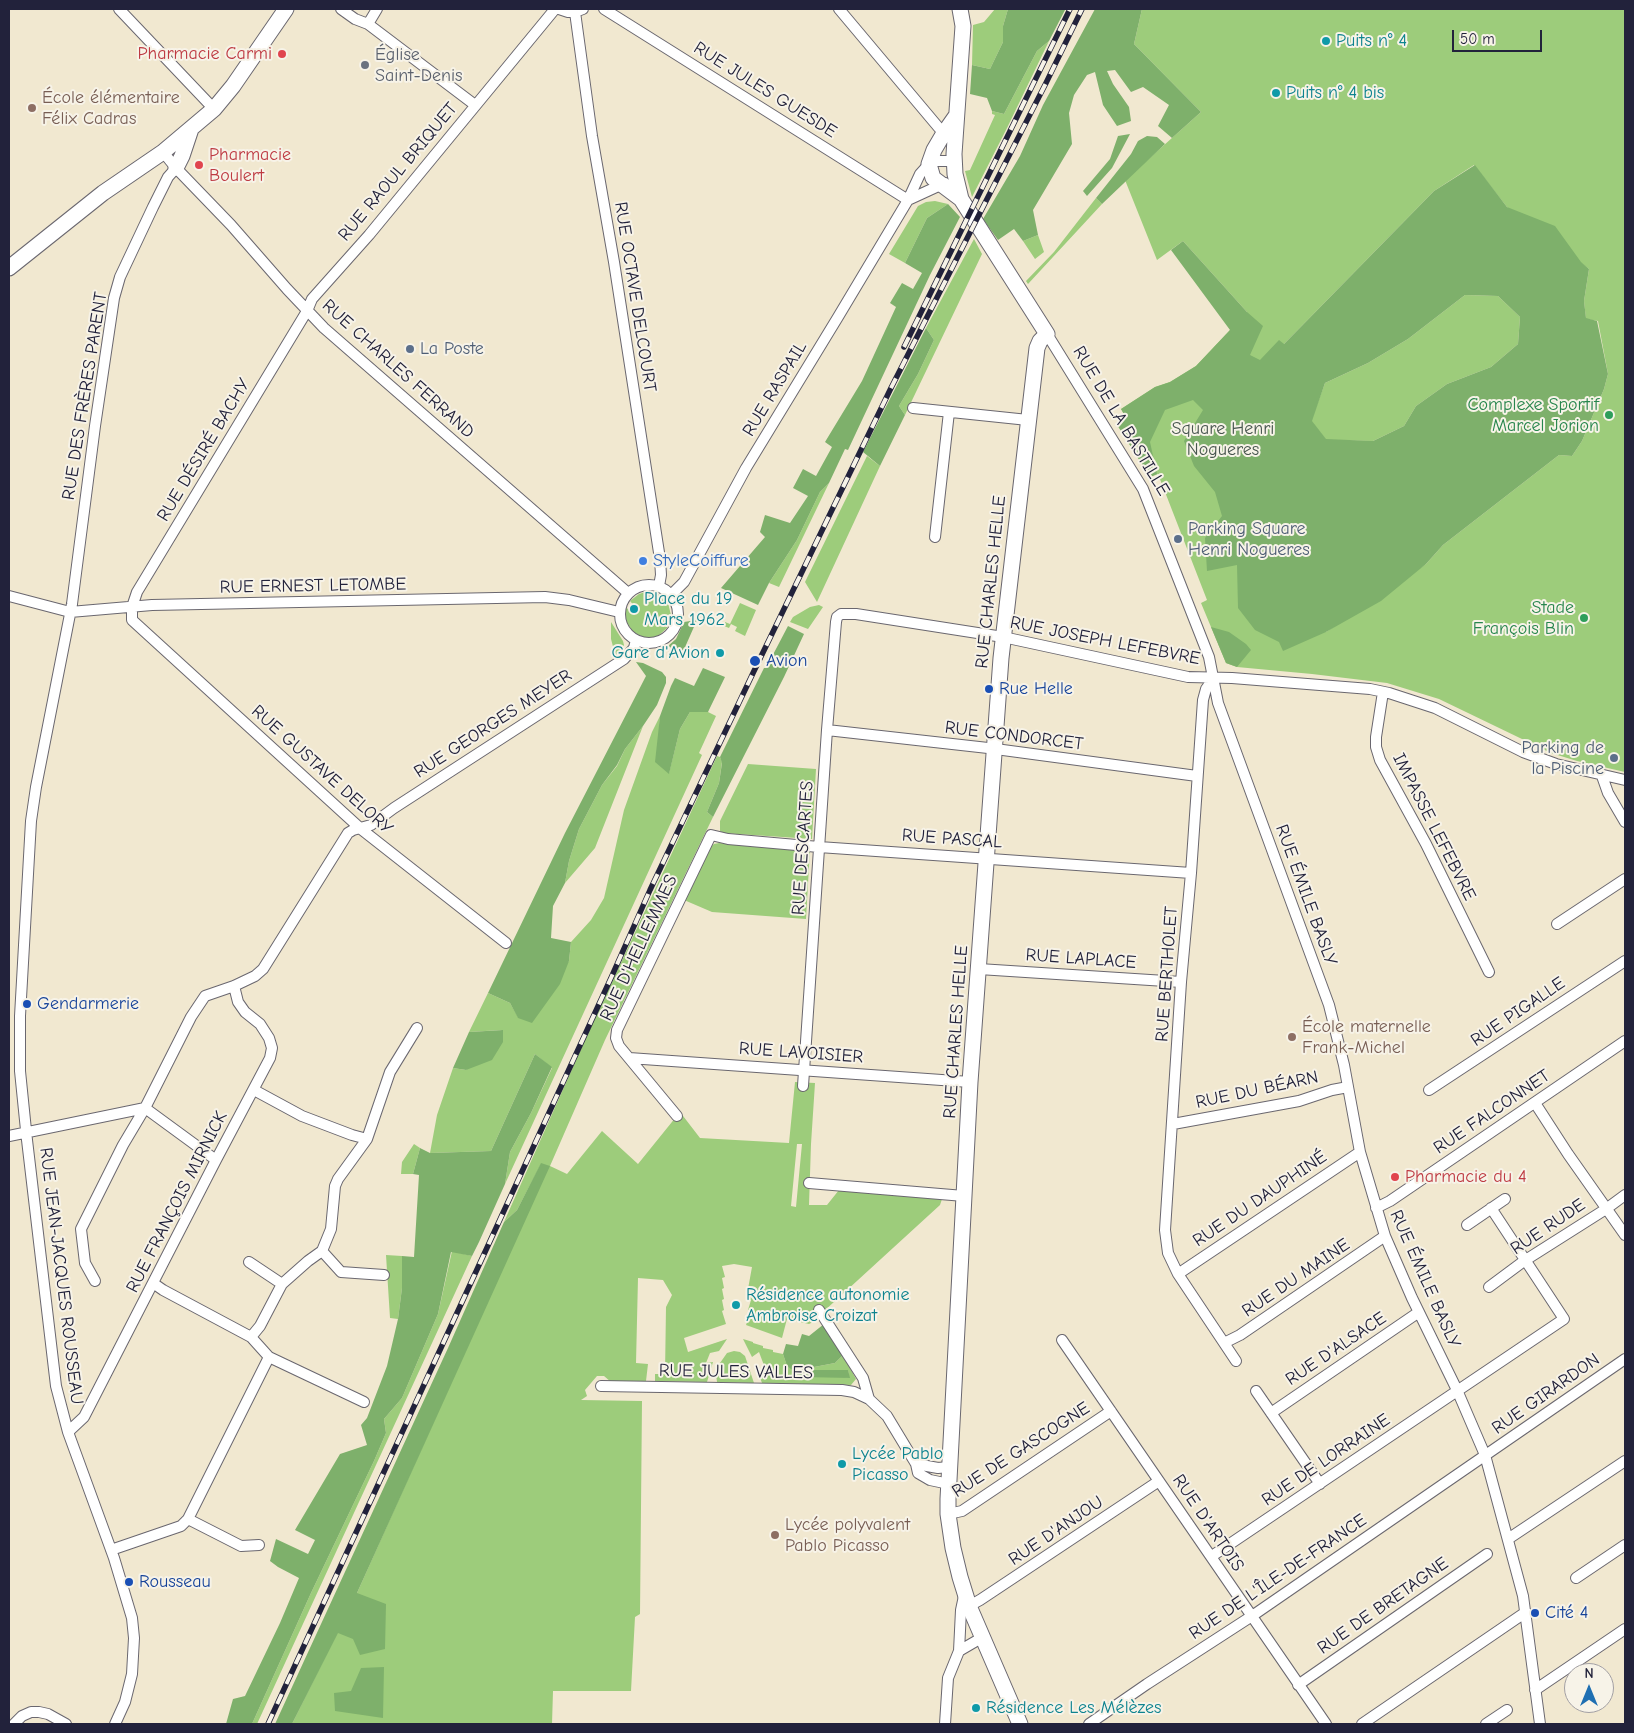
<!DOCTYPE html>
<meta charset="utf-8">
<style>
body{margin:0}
#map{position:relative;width:1634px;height:1733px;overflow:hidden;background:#f1e8d0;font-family:"Comic Neue",sans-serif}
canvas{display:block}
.frame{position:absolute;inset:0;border:10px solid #22223b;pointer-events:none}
.north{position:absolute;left:1564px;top:1663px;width:50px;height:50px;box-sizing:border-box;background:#f7f3e8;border:1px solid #a29fa3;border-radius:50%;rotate:0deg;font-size:14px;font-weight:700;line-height:20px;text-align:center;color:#22223b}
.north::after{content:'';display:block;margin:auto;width:18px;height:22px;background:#1f6fb2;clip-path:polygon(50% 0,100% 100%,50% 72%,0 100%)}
.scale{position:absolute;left:1452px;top:30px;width:90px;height:22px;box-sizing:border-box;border:2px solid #22223b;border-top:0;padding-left:6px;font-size:15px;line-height:18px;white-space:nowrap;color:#22223b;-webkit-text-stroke:4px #f7f3e8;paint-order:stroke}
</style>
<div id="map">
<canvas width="1634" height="1733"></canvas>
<div class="frame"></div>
<div class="north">N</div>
<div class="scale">50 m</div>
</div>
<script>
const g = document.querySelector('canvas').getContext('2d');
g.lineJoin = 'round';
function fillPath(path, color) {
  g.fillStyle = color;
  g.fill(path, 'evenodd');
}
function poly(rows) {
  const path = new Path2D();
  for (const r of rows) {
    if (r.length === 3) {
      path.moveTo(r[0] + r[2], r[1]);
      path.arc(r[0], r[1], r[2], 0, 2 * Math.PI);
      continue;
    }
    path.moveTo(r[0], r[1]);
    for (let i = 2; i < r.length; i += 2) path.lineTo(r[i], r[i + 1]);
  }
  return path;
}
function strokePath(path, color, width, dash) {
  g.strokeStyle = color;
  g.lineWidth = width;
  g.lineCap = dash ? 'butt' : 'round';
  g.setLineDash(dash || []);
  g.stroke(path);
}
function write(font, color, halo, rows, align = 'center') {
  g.font = font + ' "Comic Neue",sans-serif';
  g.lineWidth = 4;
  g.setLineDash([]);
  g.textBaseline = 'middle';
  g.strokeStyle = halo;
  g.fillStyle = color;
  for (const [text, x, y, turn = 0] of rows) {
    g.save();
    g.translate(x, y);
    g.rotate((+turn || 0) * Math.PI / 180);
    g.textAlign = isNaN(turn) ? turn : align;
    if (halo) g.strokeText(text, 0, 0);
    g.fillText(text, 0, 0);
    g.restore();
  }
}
fillPath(poly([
 [995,9,1008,9,1003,26,1003,42,990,69,972,65,973,25,984,22],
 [1142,9,1625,9,1625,772,1577,761,1551,753,1439,699,1387,683,1312,674,1237,667,1226,663,1201,603,1207,600,1158,474,1150,477,1116,423,1125,416,1121,409,1155,387,1170,382,1196,366,1247,312,1183,241,1157,260,1125,180,1201,112,1134,44],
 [1474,165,1507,207,1589,269,1584,301,1586,319,1598,321,1608,374,1604,389,1582,441,1572,456,1559,455,1443,545,1426,564,1326,632,1284,344,1434,191],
 [1049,41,1007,128,972,197,965,171,970,170,995,115,992,114,992,111,1004,114,1037,51],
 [1096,198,1102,204,1028,284,1026,281,1054,252],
 [935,201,948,204,927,218,905,263,889,254,918,206,926,202],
 [1038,235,1044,252,1035,259,1023,241],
 [974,239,982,254,905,415,899,406,918,374,934,340,926,328],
 [1465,295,1498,296,1520,317,1518,344,1491,367,1447,384,1416,406,1404,426,1373,441,1326,440,1311,421,1325,383,1368,363,1408,339],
 [867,456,880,466,817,602,805,582],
 [829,483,779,587,769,583,797,540,820,492],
 [645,592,658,594,664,598,668,603,671,615,667,628,658,636,651,638,645,638,633,632,626,621,626,608,635,612,637,609,630,601,639,594],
 [740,603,756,610,745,636,735,631,737,627,731,624,729,628,724,626,725,622,730,624],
 [819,605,823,607,808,629,790,622,793,617,810,607],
 [611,622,623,641,624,645,620,654,616,658,611,639],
 [690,712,708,712,716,716,699,753,702,755,505,1184,510,1152,531,1113,552,1068,535,1054,491,1151,430,1153,437,1115,453,1068,466,1070,502,1030,469,1032,488,993,510,1003,518,1017,569,961,571,942,591,920,604,898,624,810,652,732,660,716,659,738,669,773,680,729],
 [643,726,595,848,565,883,569,861,579,829,602,785,617,766,625,749],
 [717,756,720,757,722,762,719,783,707,812,713,817,605,1040,550,1166,567,1174,602,1131,638,1164,680,1112,700,1138,789,1143,795,1082,815,1083,811,1144,809,1205,827,1205,839,1190,942,1199,940,1205,811,1323,809,1324,787,1319,782,1338,746,1325,751,1311,748,1310,751,1300,748,1299,751,1290,748,1289,752,1267,734,1264,722,1266,725,1277,722,1278,724,1288,722,1289,724,1299,722,1300,724,1310,722,1311,726,1324,684,1338,688,1352,727,1339,719,1351,710,1353,706,1363,713,1362,707,1382,655,1381,655,1374,665,1374,666,1307,672,1295,663,1280,638,1278,636,1363,648,1364,646,1381,611,1382,604,1376,597,1376,585,1390,587,1396,581,1400,642,1401,640,1614,635,1617,631,1691,553,1691,552,1724,292,1724,357,1593,484,1309,541,1164,517,1210,504,1222,585,1040],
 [797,1144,802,1144,796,1207,791,1206],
 [748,764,816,769,812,839,723,833,720,831,720,821],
 [719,843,810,849,806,919,712,912,684,900,710,847,714,844],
 [414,1144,420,1148,413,1174,401,1174,402,1162],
 [452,1251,472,1256,257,1724,252,1724,311,1593,374,1461,386,1433,384,1419,402,1398,438,1314],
 [386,1255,402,1256,402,1288,398,1319,390,1318],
 [743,1339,753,1342,753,1343,763,1346,763,1348,773,1350,773,1352,783,1354,787,1366,849,1378,848,1370,814,1370,814,1367,835,1363,843,1355,856,1379,851,1385,762,1383,759,1375,765,1368,759,1352,752,1357],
 [734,1351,740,1352,745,1356,754,1383,717,1382,716,1374,720,1363,727,1353]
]), '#9dcc7b');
fillPath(poly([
 [1008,9,1065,10,1049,41,1037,51,1004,114,992,111,987,98,970,94,972,65,990,69,1003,42,1003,26],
 [1095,9,1142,9,1134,44,1201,112,1172,138,1158,126,1169,105,1143,87,1131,92,1115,70,1107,71,1113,84,1129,107,1131,121,1117,126,1103,105,1095,72,1087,75,1074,95,1069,113,1072,144,1033,210,1038,235,1023,241,1014,229,998,240,983,219,1020,156,1043,105],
 [1130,134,1112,168,1087,196,1083,191,1110,159,1118,136],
 [1147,136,1157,137,1165,144,1102,204,1096,198,1131,154,1138,141],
 [1475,165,1507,207,1555,226,1581,262,1589,269,1584,301,1586,318,1597,321,1608,374,1604,389,1582,441,1572,456,1559,455,1443,545,1426,564,1381,601,1326,632,1283,651,1279,642,1255,630,1238,608,1237,565,1207,571,1205,538,1222,516,1215,492,1194,466,1184,441,1203,410,1193,400,1165,410,1150,442,1157,474,1150,477,1116,423,1125,416,1121,409,1155,387,1170,382,1196,366,1230,330,1171,250,1183,241,1247,312,1263,326,1250,355,1260,360,1279,340,1284,344,1434,191],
 [1465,295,1498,296,1520,317,1518,344,1491,367,1447,384,1416,406,1404,426,1373,441,1326,439,1312,421,1325,383,1368,363,1408,339],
 [948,204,960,217,930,275,848,450,845,449,829,483,820,492,797,540,769,583,758,605,721,588,765,537,760,532,765,515,790,523,808,496,793,488,803,469,816,476,832,447,825,442,862,381,896,307,890,303,902,283,913,289,922,273,905,263,927,218],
 [926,328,934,340,918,374,899,406,905,415,880,466,863,452],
 [697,620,682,654,668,646,676,639,684,622],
 [788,626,804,634,784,677,713,817,707,812,719,783,722,763,720,757,764,668,766,668],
 [1211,627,1229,632,1246,644,1251,650,1237,667,1226,663],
 [636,662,643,663,662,672,666,677,666,683,657,705,643,726,625,749,617,765,602,785,579,829,569,861,565,883,553,906,551,938,571,942,569,961,560,984,532,1023,518,1018,510,1003,488,993,565,833,646,676],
 [703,668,725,677,708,712,690,712,680,729,669,774,655,762,660,716,671,686,675,678,694,686],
 [503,1030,503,1042,492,1060,466,1070,453,1068,469,1032],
 [535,1054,552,1067,531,1113,510,1152,505,1184,479,1242,472,1256,451,1252,438,1314,402,1398,384,1419,386,1433,374,1461,311,1593,252,1724,226,1724,233,1699,245,1696,280,1623,299,1578,278,1567,270,1561,276,1539,308,1554,315,1540,295,1530,340,1454,367,1445,361,1425,367,1418,387,1366,398,1319,402,1288,402,1256,414,1257,419,1175,413,1174,420,1148,430,1153,491,1151],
 [541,1163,550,1166,357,1593,386,1604,385,1649,360,1655,353,1639,338,1633,292,1724,275,1724,448,1348,504,1222,517,1210],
 [824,1324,843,1355,835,1363,814,1367,814,1370,848,1370,850,1378,802,1377,787,1366,783,1354,786,1344,798,1346,802,1334,809,1336],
 [384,1667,383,1718,335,1711,334,1693,351,1691,361,1668]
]), '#7eb06b');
const street = poly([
 [119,9,214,109],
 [341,9,355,19,368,24,475,105],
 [559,9,568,12,575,12,583,9],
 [604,9,908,200],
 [839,9,939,128,947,135],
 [575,12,592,136,614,262,660,559,661,575,659,586],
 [368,24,377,9],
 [163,152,176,168,231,225,287,289,324,328,628,593],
 [908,200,945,183],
 [1047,334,1143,489,1209,657,1218,703,1329,1005,1344,1065,1360,1152,1385,1236,1412,1298,1457,1390,1485,1455,1523,1596,1540,1724],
 [913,408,1028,420],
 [935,537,949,412],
 [649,614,29],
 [671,595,684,582,746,468,838,317,908,200,920,174,929,164,936,161,948,161,954,163],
 [9,596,70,612,152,605,545,597,569,600,619,612],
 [1214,678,1206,689,1203,700,1191,873,1181,982,1165,1230,1168,1253,1178,1274,1236,1361],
 [1383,692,1376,737,1376,747,1380,760,1426,844,1489,972],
 [827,730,988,748,1197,776],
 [1602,776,1608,793,1625,822],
 [1557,924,1625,879],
 [506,943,361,829,132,620,132,607,137,592,307,311,312,299,369,235,555,9],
 [979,969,1181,982],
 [629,1058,970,1082],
 [803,1086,827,730,836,622,837,617,841,614,856,614,1003,637,1188,677,1232,678,1370,689,1389,693,1435,708,1523,752,1556,764,1625,780],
 [254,1090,302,1116,352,1135,367,1139],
 [1429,1090,1625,961],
 [1535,1103,1568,1154,1625,1235],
 [145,1108,216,1160],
 [677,1116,619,1046,616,1038,617,1030,711,835,728,839,819,847,1191,873],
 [1173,1124,1299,1101,1332,1090,1348,1087],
 [9,1136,145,1108],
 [809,1183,964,1196],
 [1376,1208,1390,1201,1625,1041],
 [1467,1225,1505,1199],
 [322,1251,331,1229,335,1186,338,1179,367,1139,390,1072,417,1028],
 [322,1251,341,1272,384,1275],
 [249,1262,282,1284],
 [1178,1274,1360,1152],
 [95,1281,85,1263,81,1229,123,1145,145,1108,191,1017,205,996,234,986,255,976,263,969,348,833,353,830,371,825,394,808,624,659,634,648,636,640],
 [153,1283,163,1290,251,1337,269,1357,364,1402],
 [1489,1287,1524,1261,1606,1209,1625,1195],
 [819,1310,863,1378,869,1399,887,1416,916,1464,918,1473,930,1480,949,1484],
 [251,1337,260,1326,282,1284,308,1261,322,1251],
 [1062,1340,1326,1724],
 [1224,1343,1240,1335,1385,1236],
 [601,1386,842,1390,854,1392,869,1399],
 [1256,1391,1320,1484],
 [1271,1413,1419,1312],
 [68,1432,84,1417,216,1160,270,1058,272,1048,269,1038,260,1024,245,1012,238,1002,234,986],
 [916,1464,938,1468,949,1467],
 [948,1514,962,1511,1111,1411],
 [188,1519,241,1546,259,1545],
 [1508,1539,1625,1461],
 [111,1550,181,1526,188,1519,269,1357],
 [1212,1556,1564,1319,1491,1208],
 [1576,1578,1625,1545],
 [969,1606,980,1600,1159,1481],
 [959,1651,983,1637],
 [1298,1685,1487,1554],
 [1535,1690,1625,1629],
 [14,1724,22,1716,31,1712,39,1712,48,1714,66,1724],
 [115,1724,125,1702,132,1674,134,1638,132,1618,114,1558,68,1432,56,1386,27,1140,20,1071,20,1016,31,821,36,787,72,604,95,426,114,298,120,277,153,207,168,177,176,168],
 [945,1724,948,1678,959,1651,961,1610,964,1596],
 [1089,1724,1147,1684,1252,1616,1625,1359],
 [1362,1724,1526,1612],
 [1486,1724,1507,1710]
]);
const secondary = poly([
 [960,9,963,26,954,154,955,174,961,199,1047,334,1040,341,1037,348,1001,658,970,1082,948,1499,948,1514,953,1548,960,1577,969,1606,1020,1724],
 [956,116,944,133,934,150,929,164,933,178,961,199],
 [176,168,182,156,191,129],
 [9,268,103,193,163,152,214,109,233,86,286,9]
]);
strokePath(street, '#6a676f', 12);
strokePath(secondary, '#6a676f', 17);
strokePath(street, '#fff', 10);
strokePath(secondary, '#fff', 15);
const rail = poly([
 [904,347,1070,9],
 [268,1724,611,978,650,890,754,671,891,388,1046,83,1082,9]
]);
strokePath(rail, '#22223b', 5.5);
strokePath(rail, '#f7f3e8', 4, [11]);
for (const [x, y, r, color] of [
 [1326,41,5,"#0f9aa8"],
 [282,54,5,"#e0444e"],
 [365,65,5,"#6b7280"],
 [1276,93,5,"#0f9aa8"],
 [32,108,5,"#8d6e63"],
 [199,165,5,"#e0444e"],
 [410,349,5,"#5c6f8a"],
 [1609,415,5,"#2e9e5b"],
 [1178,539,5,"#5c6f8a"],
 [643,561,5,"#3f7fe0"],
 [634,609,5,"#0f9aa8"],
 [1584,618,5,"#2e9e5b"],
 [720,653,5,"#0f9aa8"],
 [755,661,6,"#1a4fb4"],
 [989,689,5,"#1a4fb4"],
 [1614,758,5,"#5c6f8a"],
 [27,1004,5,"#1a4fb4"],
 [1292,1037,5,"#8d6e63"],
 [1395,1177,5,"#e0444e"],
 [736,1305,5,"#0f9aa8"],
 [842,1464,5,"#0f9aa8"],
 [775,1535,5,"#8d6e63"],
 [129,1582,5,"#1a4fb4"],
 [1535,1613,5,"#1a4fb4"],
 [976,1708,5,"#0f9aa8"]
]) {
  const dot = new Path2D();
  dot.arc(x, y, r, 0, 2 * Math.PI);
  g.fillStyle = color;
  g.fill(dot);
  strokePath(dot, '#f7f3e8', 2);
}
write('18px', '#0d838f', '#f7f3e8', [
 ["Puits n° 4",1336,41],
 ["Puits n° 4 bis",1286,93],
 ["Place du 19",644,599],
 ["Mars 1962",644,620],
 ["Gare d'Avion",710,653,"right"],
 ["Résidence autonomie",746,1295],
 ["Ambroise Croizat",746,1316],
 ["Lycée Pablo",852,1454],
 ["Picasso",852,1475],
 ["Résidence Les Mélèzes",986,1708]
], 'left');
write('18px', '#be3a42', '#f7f3e8', [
 ["Pharmacie Carmi",272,54,"right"],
 ["Pharmacie",209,155],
 ["Boulert",209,176],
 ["Pharmacie du 4",1405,1177]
], 'left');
write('18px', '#5b616d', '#f7f3e8', [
 ["Église",375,55],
 ["Saint-Denis",375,76]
], 'left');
write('18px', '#22223b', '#f7f3e8', [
 ["RUE JULES GUESDE",765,90,32],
 ["RUE RAOUL BRIQUET",398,172,-50],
 ["RUE OCTAVE DELCOURT",635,297,81],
 ["RUE CHARLES FERRAND",398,369,42],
 ["RUE RASPAIL",775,389,-59],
 ["RUE DES FRÈRES PARENT",85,396,-81],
 ["RUE DE LA BASTILLE",1121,421,59],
 ["RUE DÉSIRÉ BACHY",204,450,-59],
 ["RUE CHARLES HELLE",991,582,-84],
 ["RUE ERNEST LETOMBE",313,586,-1],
 ["RUE JOSEPH LEFEBVRE",1105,641,11],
 ["RUE GEORGES MEYER",493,724,-33],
 ["RUE CONDORCET",1014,736,7],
 ["RUE GUSTAVE DELORY",322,770,42],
 ["IMPASSE LEFEBVRE",1434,827,63],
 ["RUE PASCAL",952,839,4],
 ["RUE DESCARTES",803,848,-86],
 ["RUE ÉMILE BASLY",1306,895,70],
 ["RUE D'HELLEMMES",639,948,-65],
 ["RUE LAPLACE",1081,959,4],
 ["RUE BERTHOLET",1167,974,-86],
 ["RUE PIGALLE",1518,1012,-34],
 ["RUE CHARLES HELLE",956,1032,-86],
 ["RUE LAVOISIER",801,1053,4],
 ["RUE DU BÉARN",1257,1090,-12],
 ["RUE FALCONNET",1492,1112,-34],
 ["RUE DU DAUPHINÉ",1260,1199,-34],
 ["RUE FRANÇOIS MIRNICK",177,1202,-63],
 ["RUE RUDE",1548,1227,-34],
 ["RUE JEAN-JACQUES ROUSSEAU",61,1276,83],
 ["RUE DU MAINE",1296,1278,-34],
 ["RUE ÉMILE BASLY",1425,1279,66],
 ["RUE D'ALSACE",1336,1349,-34],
 ["RUE JULES VALLES",736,1372,1],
 ["RUE GIRARDON",1546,1394,-35],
 ["RUE DE GASCOGNE",1021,1450,-33],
 ["RUE DE LORRAINE",1326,1460,-34],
 ["RUE D'ARTOIS",1208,1523,56],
 ["RUE D'ANJOU",1056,1531,-34],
 ["RUE DE L'ÎLE-DE-FRANCE",1278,1577,-34],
 ["RUE DE BRETAGNE",1383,1606,-35]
]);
write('18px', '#785e54', '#f7f3e8', [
 ["École élémentaire",42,98],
 ["Félix Cadras",42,119],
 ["École maternelle",1302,1027],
 ["Frank-Michel",1302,1048],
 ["Lycée polyvalent",785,1525],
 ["Pablo Picasso",785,1546]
], 'left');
write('18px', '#4e5e75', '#f7f3e8', [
 ["La Poste",420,349],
 ["Parking Square",1188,529],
 ["Henri Nogueres",1188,550],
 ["Parking de",1604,748,"right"],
 ["la Piscine",1604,769,"right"]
], 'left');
write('18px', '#27864d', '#f7f3e8', [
 ["Complexe Sportif",1599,405],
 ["Marcel Jorion",1599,426],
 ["Stade",1574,608],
 ["François Blin",1574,629]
], 'right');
write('18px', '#47554e', '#f7f3e8', [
 ["Square Henri",1223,429],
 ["Nogueres",1223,450]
]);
write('18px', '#366cbe', '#f7f3e8', [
 ["StyleCoiffure",653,561]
], 'left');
write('18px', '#164399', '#f7f3e8', [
 ["Avion",766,661],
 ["Rue Helle",999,689],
 ["Gendarmerie",37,1004],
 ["Rousseau",139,1582],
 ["Cité 4",1545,1613]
], 'left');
</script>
